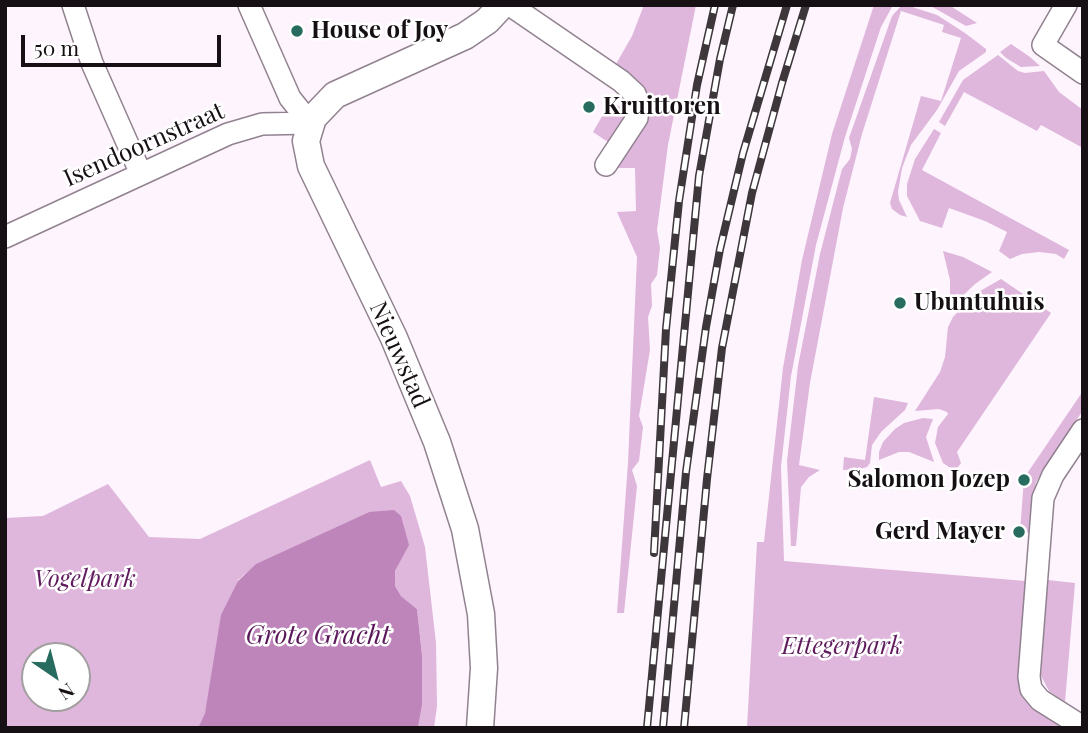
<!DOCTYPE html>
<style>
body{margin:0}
#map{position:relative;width:1088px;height:733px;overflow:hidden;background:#fef4fd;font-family:"Playfair Display",serif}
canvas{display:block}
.frame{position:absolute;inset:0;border:7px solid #161015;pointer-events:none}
.north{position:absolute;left:21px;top:642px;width:70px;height:70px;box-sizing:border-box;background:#fff;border:2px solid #a29fa1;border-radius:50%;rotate:145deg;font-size:19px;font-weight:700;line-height:28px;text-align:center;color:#161015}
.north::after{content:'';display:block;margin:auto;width:24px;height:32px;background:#276c5f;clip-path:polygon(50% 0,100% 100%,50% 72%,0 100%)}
.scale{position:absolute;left:21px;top:35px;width:200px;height:32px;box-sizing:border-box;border:4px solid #161015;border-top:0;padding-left:9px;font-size:21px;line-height:24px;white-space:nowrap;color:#161015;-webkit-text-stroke:5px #fff;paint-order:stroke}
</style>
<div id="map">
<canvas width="1088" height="733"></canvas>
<div class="frame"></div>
<div class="north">N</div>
<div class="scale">50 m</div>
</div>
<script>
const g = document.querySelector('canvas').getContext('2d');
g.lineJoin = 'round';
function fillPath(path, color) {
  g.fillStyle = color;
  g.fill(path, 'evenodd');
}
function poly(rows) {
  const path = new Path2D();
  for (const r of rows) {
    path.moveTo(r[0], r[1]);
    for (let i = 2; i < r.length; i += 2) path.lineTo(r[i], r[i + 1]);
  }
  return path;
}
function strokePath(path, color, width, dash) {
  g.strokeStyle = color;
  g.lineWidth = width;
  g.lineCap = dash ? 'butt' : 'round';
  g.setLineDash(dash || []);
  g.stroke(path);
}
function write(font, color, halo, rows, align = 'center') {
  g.font = font + ' "Playfair Display",serif';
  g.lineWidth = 5;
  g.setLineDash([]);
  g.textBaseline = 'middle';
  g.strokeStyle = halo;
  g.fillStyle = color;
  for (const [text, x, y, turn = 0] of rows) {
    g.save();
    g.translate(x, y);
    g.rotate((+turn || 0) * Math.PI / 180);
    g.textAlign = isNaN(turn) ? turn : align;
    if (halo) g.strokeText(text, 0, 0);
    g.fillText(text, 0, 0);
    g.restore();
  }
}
fillPath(poly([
 [644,5,696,5,668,145,657,230,660,248,657,275,651,284,652,306,648,317,650,350,639,416,643,427,639,461,632,470,637,486,624,613,617,613,628,463,637,257,617,212,636,211,635,168,616,168,644,125,643,88,616,64,632,36],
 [874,5,893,5,881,27,845,137,816,245,791,376,781,467,784,561,1026,581,1020,687,1030,705,1063,728,747,728,757,542,764,542,783,368,802,260,832,134],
 [906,5,937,15,965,33,986,49,986,52,959,71,937,110,911,145,902,168,898,192,899,200,907,217,900,215,892,209,890,203,921,96,941,101,961,38,942,32,944,25,901,11,862,134,843,208,810,383,799,465,820,470,809,477,801,487,796,546,791,546,787,461,798,366,820,254,842,169,850,159,852,149,849,138,892,16,901,6],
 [929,5,949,5,977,23,966,26],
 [1011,44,1030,57,1040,66,1021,67,1006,58,1000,52],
 [998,55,1018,71,1025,73,1044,71,1059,92,1083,110,1083,148,1041,125,1037,131,964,92,945,126,939,122,963,80],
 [611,101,628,112,608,142,593,132],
 [934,129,941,133,922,170,1069,250,1064,259,1056,254,1039,252,1022,254,1010,259,999,251,1007,232,985,221,949,208,942,228,920,221,907,196,907,184,915,159],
 [943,251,963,257,992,272,975,284,950,308,950,280],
 [1001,279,1051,313,957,452,961,463,955,471,943,463,935,443,938,427,948,414,947,412,939,409,915,411,940,372,945,357,948,327,953,317,975,294],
 [1083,391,1083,410,1036,482,1030,533,1020,532,1024,478],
 [874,397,908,403,905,410,881,432,872,445,870,463,867,467,860,469,843,470,844,457,865,460],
 [923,418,933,419,926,437,934,462,909,452,899,452,879,460,879,452,883,442,895,429,904,423],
 [370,460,381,487,401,481,410,496,425,547,436,643,437,706,434,728,418,728,422,705,422,655,417,609,401,596,395,586,395,571,408,545,369,512,257,564,238,580,205,713,198,728,5,728,5,518,43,516,108,484,149,537,200,539],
 [35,656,77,656,77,698,35,698],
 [1048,580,1075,583,1065,702,1049,691,1041,676]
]), '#dfb6dc');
fillPath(poly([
 [394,510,401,516,409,545,395,571,395,586,401,596,417,609,422,655,422,705,418,728,198,728,205,713,221,615,238,581,256,564,369,512]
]), '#bd85ba');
const minor = poly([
 [73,5,92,63,141,174],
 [249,5,290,98,310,123],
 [510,5,621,81,635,94,638,102,637,118,606,165],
 [1066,5,1043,45,1083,73],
 [5,237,228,134,262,124,310,123],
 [1083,430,1053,475,1043,498,1029,677,1031,689,1040,700,1083,727]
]);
const tertiary = poly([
 [480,728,484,668,481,614,465,529,437,442,394,338,311,166,306,141,313,118,335,95,465,36,487,21,502,5]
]);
strokePath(minor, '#918290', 24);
strokePath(tertiary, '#918290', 29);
strokePath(minor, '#fff', 21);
strokePath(tertiary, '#fff', 26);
const rail = poly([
 [654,553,666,329,679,201,697,85,715,5],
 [647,728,699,176,720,59,733,5],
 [663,728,686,472,706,327,720,249,743,153,787,5],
 [684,728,707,479,722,348,752,193,782,83,806,5]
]);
strokePath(rail, '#3d373c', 8);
strokePath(rail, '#fff', 5, [16]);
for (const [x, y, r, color] of [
 [297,31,7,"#276c5f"],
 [589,107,7,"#276c5f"],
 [900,303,7,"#276c5f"],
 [1024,480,7,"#276c5f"],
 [1019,532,7,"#276c5f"]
]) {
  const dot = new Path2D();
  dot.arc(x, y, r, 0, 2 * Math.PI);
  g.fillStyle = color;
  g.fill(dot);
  strokePath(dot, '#fff', 2.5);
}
write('bold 24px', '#161015', '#fff', [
 ["House of Joy",311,31],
 ["Kruittoren",603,107],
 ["Ubuntuhuis",914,303],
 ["Salomon Jozep",1010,480,"right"],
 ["Gerd Mayer",1005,532,"right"]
], 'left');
write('24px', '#161015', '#fff', [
 ["Isendoornstraat",144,145,-24],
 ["Nieuwstad",399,355,66]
]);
write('italic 24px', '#5e1a5d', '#fff', [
 ["Vogelpark",85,580],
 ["Ettegerpark",842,647]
]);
write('italic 26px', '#5a175a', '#fff', [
 ["Grote Gracht",318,636]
]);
</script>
